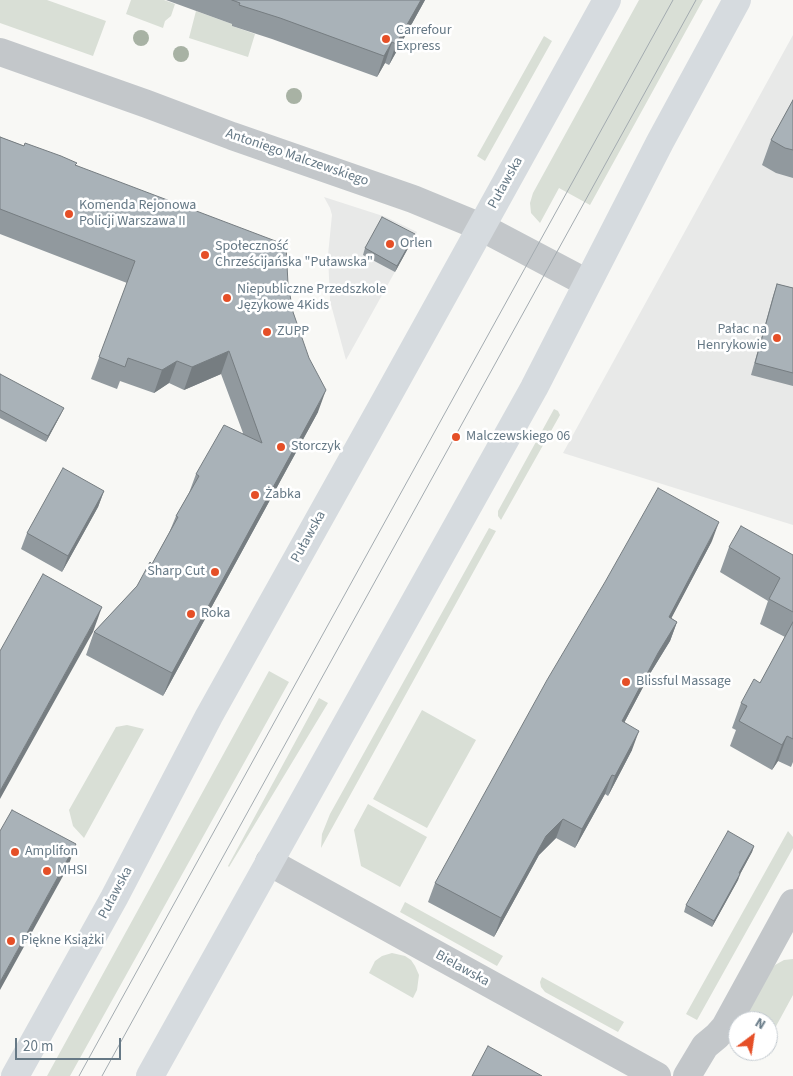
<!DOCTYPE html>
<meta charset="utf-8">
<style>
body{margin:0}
#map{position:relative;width:793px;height:1076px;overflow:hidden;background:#f8f8f5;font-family:"Source Sans 3",sans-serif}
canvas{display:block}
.north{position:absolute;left:728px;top:1011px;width:50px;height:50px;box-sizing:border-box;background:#fff;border:1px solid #c2c9cf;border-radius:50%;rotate:31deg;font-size:14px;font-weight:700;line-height:20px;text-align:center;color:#667986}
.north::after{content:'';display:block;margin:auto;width:18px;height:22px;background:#e54f27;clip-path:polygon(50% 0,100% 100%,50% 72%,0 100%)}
.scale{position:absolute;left:15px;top:1038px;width:106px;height:22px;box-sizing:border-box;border:2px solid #667986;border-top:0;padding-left:6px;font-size:15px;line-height:18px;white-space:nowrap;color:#667986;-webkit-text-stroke:4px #fff;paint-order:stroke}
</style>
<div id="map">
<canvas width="793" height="1076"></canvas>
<div class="north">N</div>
<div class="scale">20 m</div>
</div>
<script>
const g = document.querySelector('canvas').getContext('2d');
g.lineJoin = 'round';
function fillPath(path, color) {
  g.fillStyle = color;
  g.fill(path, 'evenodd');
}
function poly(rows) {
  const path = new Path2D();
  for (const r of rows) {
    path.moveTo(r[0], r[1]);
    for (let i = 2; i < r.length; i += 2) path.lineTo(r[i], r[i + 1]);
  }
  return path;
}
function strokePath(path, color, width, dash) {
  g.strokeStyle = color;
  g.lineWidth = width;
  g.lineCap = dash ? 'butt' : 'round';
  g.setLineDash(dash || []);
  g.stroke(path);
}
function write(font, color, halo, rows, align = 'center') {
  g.font = font + ' "Source Sans 3",sans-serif';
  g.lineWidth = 5;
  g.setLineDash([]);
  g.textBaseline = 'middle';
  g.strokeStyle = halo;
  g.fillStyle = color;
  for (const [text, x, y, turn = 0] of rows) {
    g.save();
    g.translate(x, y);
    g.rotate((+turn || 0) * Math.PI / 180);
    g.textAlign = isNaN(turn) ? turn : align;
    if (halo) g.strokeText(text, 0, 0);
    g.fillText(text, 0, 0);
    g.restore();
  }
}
fillPath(poly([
 [793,35,793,525,563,453],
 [324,197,386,217,417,232,346,360,330,301,328,255,332,215,330,208]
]), '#e8e9e8');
fillPath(poly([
 [0,0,47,0,106,21,93,56,0,23],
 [131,0,164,0,175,4,171,16,165,21,163,28,126,14],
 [639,0,703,0,590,205,559,188,540,223,531,213,530,203,533,193],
 [196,11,232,24,232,26,255,34,248,57,189,38],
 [544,36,552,41,485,161,477,156],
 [554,409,558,411,560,415,501,520,498,516,498,511],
 [489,528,496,531,321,848,322,834,330,814],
 [269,671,289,682,70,1076,47,1076],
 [319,698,328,703,229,867,228,866],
 [422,710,476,740,427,828,373,799],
 [127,725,144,729,84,838,73,826,69,810,116,727],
 [368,804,427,837,400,887,361,866,354,830],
 [788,831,793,837,793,848,697,1020,686,1014],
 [405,902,503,956,497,966,400,912],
 [392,953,405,956,411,960,415,966,419,975,417,990,413,998,369,973,375,961,382,956],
 [793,959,793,995,768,1041,768,1021,743,1021,770,972,775,965,784,960],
 [542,977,624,1022,618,1032,545,992,541,987,540,982]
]), '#d9dfd6');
strokePath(poly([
 [0,52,147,104,232,136,413,199,481,227,587,283],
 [269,862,657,1076],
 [687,1076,705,1046,717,1036,725,1027,793,903]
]), '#c3c7ca', 28);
strokePath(poly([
 [15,1076,114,898,209,716,385,401,607,0],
 [150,1076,534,388,660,142,737,0]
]), '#d6dbdf', 28);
strokePath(poly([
 [79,1076,673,0],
 [102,1076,696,0]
]), '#a3abb0', 1);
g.fillStyle = '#a8b2a4';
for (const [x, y] of [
 [141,38],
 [181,54],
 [294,96]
]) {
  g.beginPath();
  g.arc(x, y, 8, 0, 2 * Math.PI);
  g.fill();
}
fillPath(poly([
 [166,0,425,0,389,65,385,63,377,77,272,39,232,26,232,24],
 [793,100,793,178,776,173,762,165,771,140],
 [0,137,76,165,288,284,293,312,318,412,163,696,86,655,94,632,137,586,152,564,169,533,176,516,189,493,196,474,243,433,221,374,184,390,169,383,154,393,120,381,117,389,91,379,127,283,0,234],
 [415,234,412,241,395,272,363,255,365,248],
 [777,284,793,288,793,386,751,375,773,296],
 [0,374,61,414,46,442,0,418],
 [104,491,98,507,62,572,21,549,27,533],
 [712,541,671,618,677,622,670,641,651,672,624,723,632,750,608,796,605,794,575,848,556,838,539,855,494,937,428,902,435,883],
 [729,547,793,555,793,762,791,767,778,761,772,770,730,746,736,730,732,728,741,703,760,683,785,637,760,624,768,601,720,572],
 [754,846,752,852,740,874,738,880,712,927,684,912,686,905]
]), '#91999e');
fillPath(poly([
 [421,0,425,0,389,65,396,44],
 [392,42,385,63,377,77,384,56],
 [415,234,412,241,395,272,397,266],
 [229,351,221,374,184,390,192,367],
 [177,361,169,383,154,393,162,370],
 [326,390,318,412,163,696,172,673],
 [64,408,61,414,46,442,48,436],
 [104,491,98,507,62,572,68,556],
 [719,522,712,541,662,636,669,617],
 [102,607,93,632,0,799,0,791],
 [677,622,670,641,651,672,615,740,622,721,658,653],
 [639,731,632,750,608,796,615,776],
 [787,736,778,761,772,770,782,745],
 [612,775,605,794,575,848,582,829],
 [563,819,556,838,539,855,494,937,501,918,546,836],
 [76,844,68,867,0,990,0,982],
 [754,846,752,852,737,880,739,873],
 [740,874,738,880,712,927,714,921]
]), '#767d81');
const building = poly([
 [232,0,421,0,396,44,392,42,384,56,280,18,239,5,240,3,232,0],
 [793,100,793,150,785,148,771,140,793,100],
 [0,137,24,146,25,143,61,156,77,163,75,165,286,245,288,284,293,312,309,358,326,390,172,673,94,632,137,586,150,562,152,564,178,517,176,516,199,476,196,474,224,425,262,443,229,351,192,367,177,361,162,370,128,358,125,367,99,357,135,261,0,209,0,137],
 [382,217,415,234,397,266,365,248,382,217],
 [777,284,793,288,793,373,755,363,777,284],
 [0,374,64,408,48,436,0,410,0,374],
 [63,468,104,491,68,556,27,533,63,468],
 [658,488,719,522,669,617,677,622,658,653,622,721,639,731,615,776,612,775,582,829,563,819,546,836,501,918,435,883,547,680,605,582,658,488],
 [741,526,793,555,793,612,769,599,780,578,729,547,741,526],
 [43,574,102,607,0,791,0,651,43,574],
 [793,622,793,739,787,736,782,745,739,721,747,706,741,703,754,679,760,683,793,622],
 [12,810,76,844,0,982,0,831,12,810],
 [728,831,754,846,739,873,740,874,714,921,686,905,728,831],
 [488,1046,542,1076,472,1076,488,1046]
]);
fillPath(building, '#a9b2b8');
strokePath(building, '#767d81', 1);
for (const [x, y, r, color] of [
 [386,39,5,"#e54f27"],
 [69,214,5,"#e54f27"],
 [390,244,5,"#e54f27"],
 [205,255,5,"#e54f27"],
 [227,298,5,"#e54f27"],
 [267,332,5,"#e54f27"],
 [777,338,5,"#e54f27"],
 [456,437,5,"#e54f27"],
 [281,447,5,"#e54f27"],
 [255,495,5,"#e54f27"],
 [215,572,5,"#e54f27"],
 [191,614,5,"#e54f27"],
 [626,682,5,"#e54f27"],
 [15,852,5,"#e54f27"],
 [47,871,5,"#e54f27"],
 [11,941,5,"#e54f27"]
]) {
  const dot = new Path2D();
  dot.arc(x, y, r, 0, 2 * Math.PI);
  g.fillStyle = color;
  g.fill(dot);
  strokePath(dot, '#fff', 2);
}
write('14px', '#667986', '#fff', [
 ["Carrefour",396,31],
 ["Express",396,47],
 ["Komenda Rejonowa",79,206],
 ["Policji Warszawa II",79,222],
 ["Orlen",400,244],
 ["Społeczność",215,247],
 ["Chrześcijańska \"Puławska\"",215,263],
 ["Niepubliczne Przedszkole",237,290],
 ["Językowe 4Kids",237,306],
 ["Pałac na",767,330,"right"],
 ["Henrykowie",767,346,"right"],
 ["ZUPP",277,332],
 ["Malczewskiego 06",466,437],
 ["Storczyk",291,447],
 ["Żabka",265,495],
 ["Sharp Cut",205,572,"right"],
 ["Roka",201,614],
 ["Blissful Massage",636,682],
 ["Amplifon",25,852],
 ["MHSI",57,871],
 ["Piękne Książki",21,941]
], 'left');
write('14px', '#667986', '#fff', [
 ["Antoniego Malczewskiego",297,158,19],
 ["Puławska",506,183,-61],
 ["Puławska",309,537,-61],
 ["Puławska",116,893,-62],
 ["Bielawska",462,969,29]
]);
</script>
